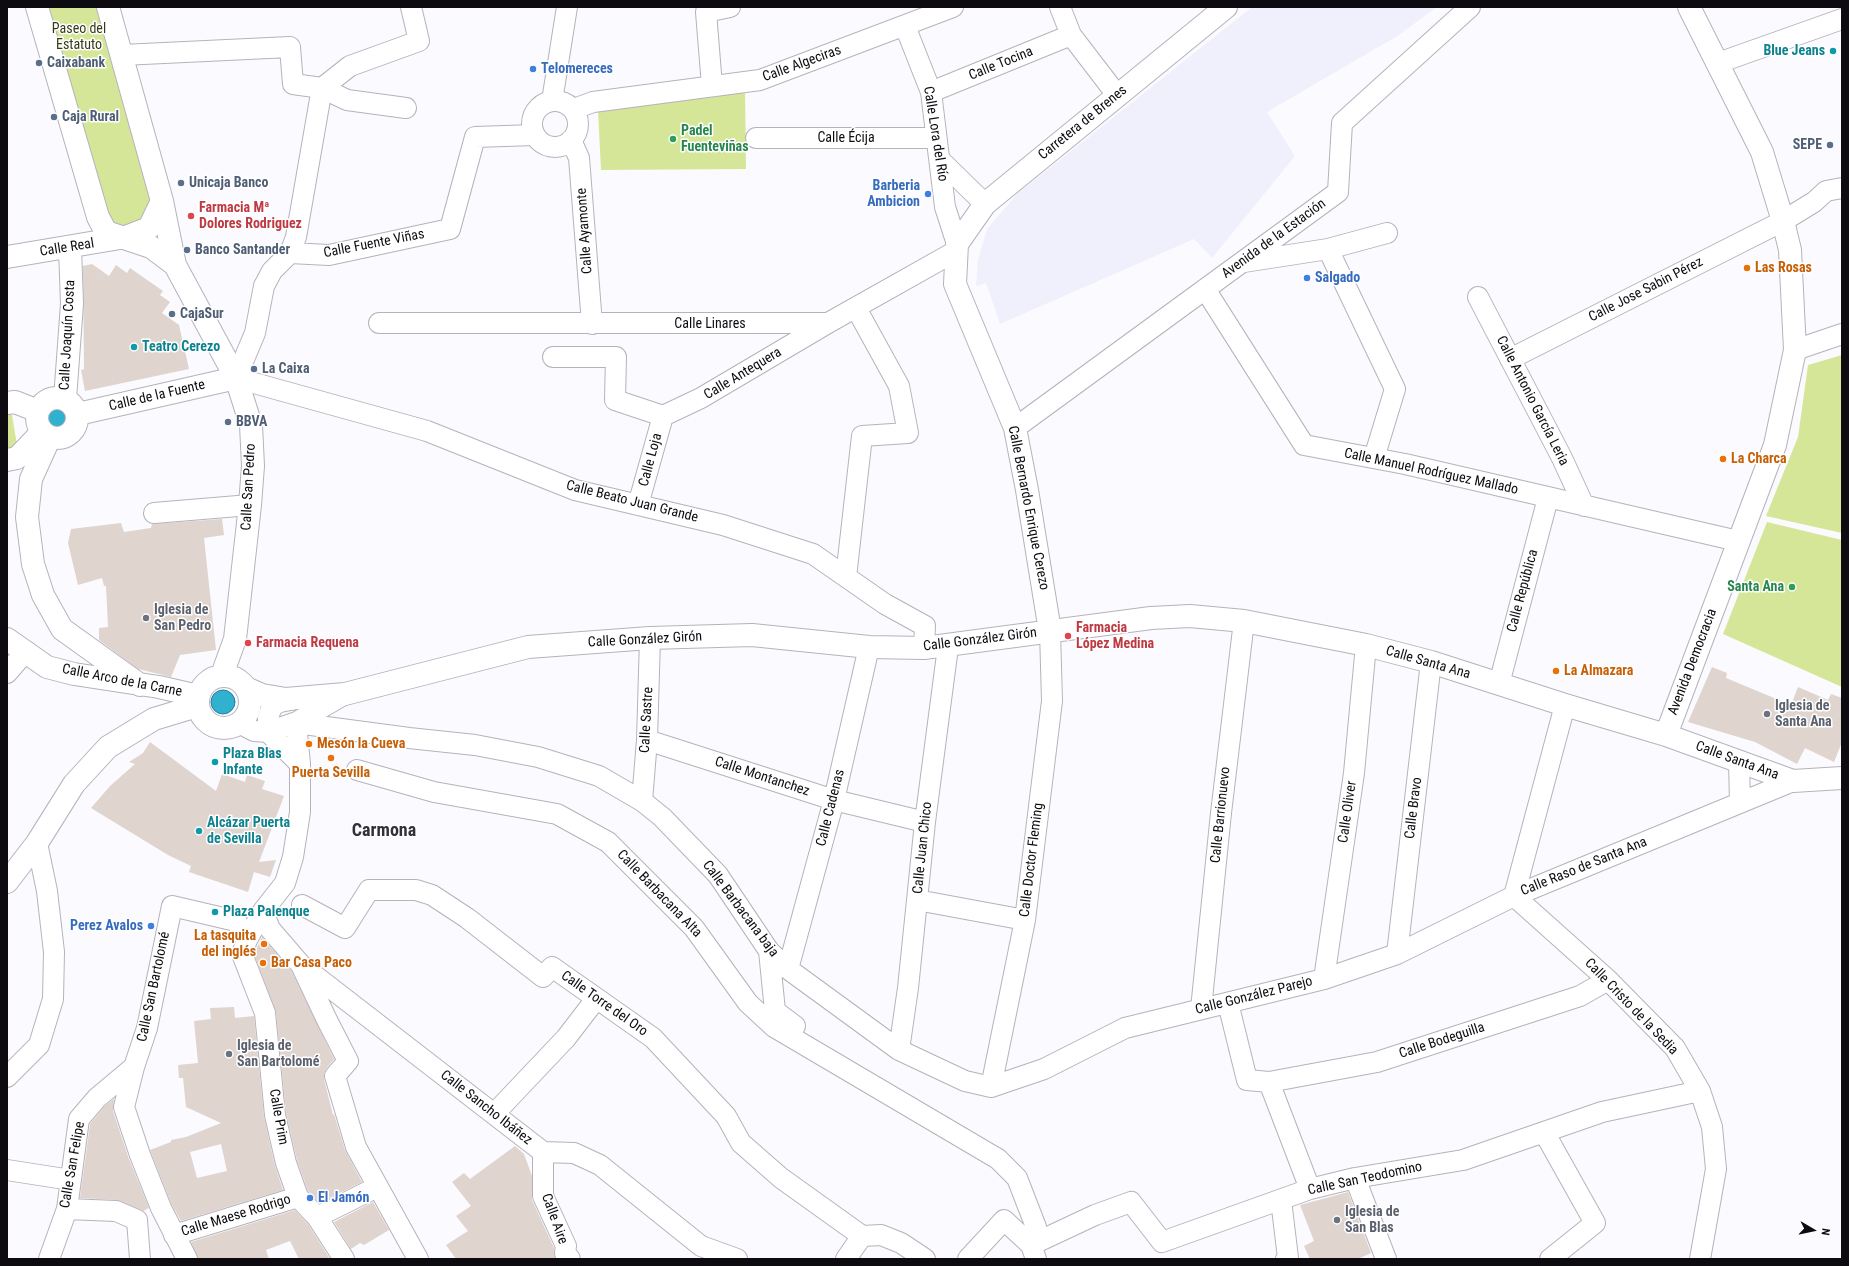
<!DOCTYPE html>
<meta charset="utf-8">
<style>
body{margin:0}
#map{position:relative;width:1849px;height:1266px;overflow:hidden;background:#fbfafe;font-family:"Roboto Condensed",sans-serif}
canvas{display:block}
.frame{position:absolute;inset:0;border:8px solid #0d0b0f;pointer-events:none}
.north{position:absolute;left:1793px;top:1210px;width:40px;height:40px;-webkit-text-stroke:3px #fff;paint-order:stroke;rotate:99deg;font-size:11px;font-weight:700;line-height:16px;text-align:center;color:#0d0b0f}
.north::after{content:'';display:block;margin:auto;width:14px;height:18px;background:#0d0b0f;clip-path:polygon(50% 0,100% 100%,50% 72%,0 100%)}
</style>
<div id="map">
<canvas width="1849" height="1266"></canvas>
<div class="frame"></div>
<div class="north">N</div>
</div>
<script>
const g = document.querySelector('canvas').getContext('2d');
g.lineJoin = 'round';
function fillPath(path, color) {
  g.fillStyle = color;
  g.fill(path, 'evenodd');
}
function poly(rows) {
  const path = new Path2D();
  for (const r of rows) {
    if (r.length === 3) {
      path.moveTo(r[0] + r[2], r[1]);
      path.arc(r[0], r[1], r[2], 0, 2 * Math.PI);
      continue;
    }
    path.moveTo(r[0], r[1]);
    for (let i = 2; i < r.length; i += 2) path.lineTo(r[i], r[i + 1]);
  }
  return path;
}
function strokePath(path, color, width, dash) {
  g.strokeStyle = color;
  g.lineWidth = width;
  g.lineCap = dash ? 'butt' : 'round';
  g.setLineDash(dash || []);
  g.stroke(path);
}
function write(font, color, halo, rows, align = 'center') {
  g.font = font + ' "Roboto Condensed",sans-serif';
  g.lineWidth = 3;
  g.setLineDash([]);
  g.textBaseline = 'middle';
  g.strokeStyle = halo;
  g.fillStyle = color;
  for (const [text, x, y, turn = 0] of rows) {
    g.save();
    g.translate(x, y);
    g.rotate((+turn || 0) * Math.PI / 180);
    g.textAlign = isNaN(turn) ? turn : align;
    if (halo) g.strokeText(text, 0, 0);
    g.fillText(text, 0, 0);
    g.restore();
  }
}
fillPath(poly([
 [1252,7,1437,7,1399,35,1267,112,1295,156,1212,258,1194,239,1000,324,986,283,976,286,978,260,987,229,1017,194]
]), '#f0effc');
fillPath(poly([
 [41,7,100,7,155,201,147,220,116,228,104,218],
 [745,90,746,169,601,170,598,110],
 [1842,355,1842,533,1766,516,1798,437,1808,365],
 [7,409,11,409,18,451,7,454],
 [1767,522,1842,540,1842,687,1723,634]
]), '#d5e698');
const water = poly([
 [58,418,12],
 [223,702,12]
]);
fillPath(water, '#31b1d0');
strokePath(water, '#267f96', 1);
fillPath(poly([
 [92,264,109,276,116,265,127,273,130,268,163,291,160,295,170,302,162,313,179,325,189,369,85,391,81,370,84,369,83,266],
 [222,519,224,535,204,538,216,650,180,655,171,677,138,669,99,640,99,628,108,627,106,586,104,586,102,578,78,585,68,543,71,529,121,523,124,532,151,528,152,524],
 [1712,667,1727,673,1726,678,1791,705,1798,687,1828,700,1831,694,1842,698,1842,742,1834,762,1805,748,1797,764,1755,742,1688,722],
 [150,742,216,791,222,774,245,782,247,775,265,781,262,789,284,796,259,862,276,860,270,877,254,872,248,892,189,872,191,866,168,855,91,808,110,786,135,764,129,762,143,753],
 [262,937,292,972,334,1059,326,1069,324,1074,324,1079,333,1115,334,1114,345,1150,362,1182,319,1203,308,1191,297,1160,286,1113,276,1012,254,954],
 [234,1007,235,1018,254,1016,264,1117,275,1166,283,1190,181,1221,171,1203,150,1150,171,1142,171,1140,186,1137,221,1123,186,1107,183,1078,179,1078,178,1065,198,1063,194,1021,211,1019,210,1008],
 [221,1144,227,1171,197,1178,190,1152],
 [114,1099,113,1111,129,1159,149,1208,143,1211,117,1200,80,1198,90,1124,105,1106],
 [515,1146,524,1154,532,1176,532,1200,554,1248,555,1259,456,1259,446,1245,468,1231,456,1216,471,1206,452,1182,464,1173,470,1179],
 [1348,1192,1371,1253,1358,1259,1310,1259,1304,1246,1314,1241,1300,1205],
 [373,1202,389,1230,364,1245,360,1243,351,1249,334,1222],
 [295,1210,308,1224,330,1259,299,1259,290,1241,266,1250,269,1259,198,1259,191,1242]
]), '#dfd4ce');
const street = poly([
 [1060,7,1071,35,1117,95],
 [905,26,931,92,945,207,957,244],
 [122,55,290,47,293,84,322,88,347,100,406,108],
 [1718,63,1842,19],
 [712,86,706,12,730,7],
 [322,88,296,237,290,253,329,255,450,229,475,137,535,135],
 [322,88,350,66,419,41,411,7],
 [931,92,1071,35],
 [552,101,567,7],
 [555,124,23],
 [574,109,593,102,760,80,953,7],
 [756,138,936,138],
 [571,140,579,158,592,324],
 [940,160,985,204],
 [1328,249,1395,389,1374,458],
 [290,253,272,271,264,286,255,333,236,378,427,431,575,490,723,525,813,554,885,604,925,626,924,648],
 [1244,262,1328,249,1387,233],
 [1205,289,1304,445,1405,464,1738,541],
 [1478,297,1562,458,1584,506],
 [379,323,828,323],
 [1795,350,1842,334],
 [553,357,616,357,615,400,663,416,701,398,828,323,956,251],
 [1510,359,1783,221,1814,202,1826,191,1842,188],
 [1015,428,1338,192,1342,123,1470,7],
 [638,505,663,416],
 [154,513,250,505],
 [846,577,862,436,908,433,899,386,856,308],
 [7,673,26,651],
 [1499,684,1548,498],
 [239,723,254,731,268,732,297,722,345,694],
 [647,740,834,800,925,822],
 [1739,762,1740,803],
 [300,764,296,723,409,738,475,745,538,757,599,776,642,801,662,817,718,875,769,951,788,969,899,1050,965,1081,991,1087],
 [357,770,434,792,557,814,608,842,694,928,748,1003,774,1027,998,1159,1017,1178,1036,1227,1031,1245,1036,1259],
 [642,801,647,740,650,638],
 [1514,896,1608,980,1675,1048,1700,1091,1712,1127,1716,1169,1700,1259],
 [1514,896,1565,705],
 [917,900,1025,920],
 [302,905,345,928,369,890,416,890,432,895,467,918,543,977,552,967,653,1038,726,1116,741,1143,781,1178,862,1236],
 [263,911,270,929,301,965,543,1152,574,1153,600,1165,701,1246,737,1259],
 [247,940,242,954,265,1013,275,1115,286,1163,298,1197,317,1217,344,1259],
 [769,951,775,1011,795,1026],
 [1397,954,1431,662],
 [302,967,326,1018,348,1061,335,1076,356,1147,418,1259],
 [788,969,834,800,869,647],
 [1324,979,1354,773,1366,645],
 [1228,1003,1247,1080,1269,1082,1377,1062,1580,996,1608,980],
 [1201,1009,1221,813,1244,621],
 [899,1050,908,988,925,822,948,647],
 [7,1077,39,1045,53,999,54,952,47,891,37,843],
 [1269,1082,1310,1189],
 [991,1087,1044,1069,1125,1028,1324,979,1397,954,1514,896,1793,781],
 [991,1087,1025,920,1052,701,1050,631],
 [494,1114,566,1038,596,999],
 [1544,1132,1595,1223,1550,1259],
 [543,1152,543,1196,566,1246,565,1253,570,1259],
 [7,1170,71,1180],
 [1355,1178,1386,1259],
 [1281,1200,1288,1258,1286,1259],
 [67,1209,116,1211,137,1220],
 [317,1217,377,1187],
 [137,1220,140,1259],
 [174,1235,298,1197],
 [49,1259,67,1209,79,1119,97,1098,134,1067],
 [187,1259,161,1208,140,1155,124,1107,134,1067,147,1028,172,906,236,921,247,940,263,911,285,883,293,857,300,812,300,764,268,732,268,718,272,706,280,702,295,699],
 [846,1259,862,1236,881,1235,901,1243,925,1259],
 [968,1259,1004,1220,1031,1245,1095,1215,1131,1202,1162,1242,1310,1189,1355,1178,1463,1160,1602,1112,1700,1091]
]);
const secondary = poly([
 [7,257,126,237],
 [57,418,20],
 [65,399,72,304,70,248],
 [7,403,15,402,38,411],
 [78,414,236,378],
 [50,437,31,479,27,517,33,564,43,595,62,629,140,685],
 [7,460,17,458,42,432],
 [1050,631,1027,490,1015,428,955,284,957,244,985,204,1226,7],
 [7,639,47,667,74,674,159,687,198,696],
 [246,688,262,695,286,699,345,694,528,647,650,638,752,635,869,647,924,648,1151,618,1190,616,1244,621,1366,645,1431,662,1565,705,1666,735,1793,781,1842,778],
 [1666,735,1775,445,1795,350,1790,250,1783,221,1762,152,1689,7]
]);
const primary = poly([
 [37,7,98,217,106,232,151,247,175,265],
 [108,7,162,201,149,228,126,237],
 [162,201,175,265,236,378,251,425,253,466,250,505,235,639,222,675],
 [224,702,26],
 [7,882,37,843,74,784,108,747,154,719,197,706]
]);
strokePath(street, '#b6b2bc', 22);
strokePath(secondary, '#b6b2bc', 24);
strokePath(primary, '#b6b2bc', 24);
strokePath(street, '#fff', 20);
strokePath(secondary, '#fff', 22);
strokePath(primary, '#fff', 22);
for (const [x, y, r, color] of [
 [1833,51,4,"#0f9aa8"],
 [39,63,4,"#5c6f8a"],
 [533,69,4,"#3f7fe0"],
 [54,117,4,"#5c6f8a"],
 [673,139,4,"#2e9e5b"],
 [1830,145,4,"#5c6f8a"],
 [181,183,4,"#5c6f8a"],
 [928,194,4,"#3f7fe0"],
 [191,216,4,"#e0444e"],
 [187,250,4,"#5c6f8a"],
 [1747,268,4,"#e8710a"],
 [1307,278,4,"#3f7fe0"],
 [172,314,4,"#5c6f8a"],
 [134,347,4,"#0f9aa8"],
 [254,369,4,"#5c6f8a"],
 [228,422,4,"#5c6f8a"],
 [1723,459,4,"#e8710a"],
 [1792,587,4,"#2e9e5b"],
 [146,618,4,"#6b7280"],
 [1068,636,4,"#e0444e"],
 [248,643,4,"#e0444e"],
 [1556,671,4,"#e8710a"],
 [1767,714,4,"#6b7280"],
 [309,744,4,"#e8710a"],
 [331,758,4,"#e8710a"],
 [215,762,4,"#0f9aa8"],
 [199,831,4,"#0f9aa8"],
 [215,912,4,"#0f9aa8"],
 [151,926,4,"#3f7fe0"],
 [264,944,4,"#e8710a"],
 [263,963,4,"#e8710a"],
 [229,1054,4,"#6b7280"],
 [310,1198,4,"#3f7fe0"],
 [1337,1220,4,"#6b7280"]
]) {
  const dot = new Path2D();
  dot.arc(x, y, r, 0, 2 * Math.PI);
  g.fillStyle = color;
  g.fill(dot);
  strokePath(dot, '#fff', 1.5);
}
write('14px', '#343b16', '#fff', [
 ["Paseo del",79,29],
 ["Estatuto",79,45]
]);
write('bold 14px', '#0d838f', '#fff', [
 ["Blue Jeans",1825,51,"right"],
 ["Teatro Cerezo",142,347],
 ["Plaza Blas",223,754],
 ["Infante",223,770],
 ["Alcázar Puerta",207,823],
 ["de Sevilla",207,839],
 ["Plaza Palenque",223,912]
], 'left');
write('bold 14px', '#4e5e75', '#fff', [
 ["Caixabank",47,63],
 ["Caja Rural",62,117],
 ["SEPE",1822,145,"right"],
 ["Unicaja Banco",189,183],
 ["Banco Santander",195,250],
 ["CajaSur",180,314],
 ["La Caixa",262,369],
 ["BBVA",236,422]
], 'left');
write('14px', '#0d0b0f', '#fff', [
 ["Calle Algeciras",802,64,-20],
 ["Calle Tocina",1001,64,-22],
 ["Carretera de Brenes",1083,123,-39],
 ["Calle Lora del Río",935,134,81],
 ["Calle Écija",846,138],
 ["Calle Ayamonte",585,231,-94],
 ["Avenida de la Estación",1274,239,-36],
 ["Calle Fuente Viñas",374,244,-11],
 ["Calle Real",67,248,-9],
 ["Calle Jose Sabin Pérez",1646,290,-27],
 ["Calle Linares",710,324],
 ["Calle Joaquín Costa",68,335,-87],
 ["Calle Antequera",743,374,-31],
 ["Calle de la Fuente",157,396,-13],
 ["Calle Antonio García Leria",1532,401,63],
 ["Calle Loja",651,460,-75],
 ["Calle Manuel Rodríguez Mallado",1431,472,12],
 ["Calle San Pedro",249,487,-87],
 ["Calle Beato Juan Grande",632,502,14],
 ["Calle Bernardo Enrique Cerezo",1028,508,79],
 ["Calle República",1523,591,-75],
 ["Calle González Girón",645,640,-3],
 ["Calle González Girón",980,640,-7],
 ["Avenida Democracia",1693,662,-69],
 ["Calle Santa Ana",1428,663,16],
 ["Calle Arco de la Carne",122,681,11],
 ["Calle Sastre",647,720,-87],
 ["Calle Santa Ana",1737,761,20],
 ["Calle Montanchez",762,777,18],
 ["Calle Cadenas",831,808,-76],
 ["Calle Bravo",1414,808,-83],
 ["Calle Oliver",1348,812,-82],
 ["Calle Barrionuevo",1221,815,-84],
 ["Calle Juan Chico",923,848,-84],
 ["Calle Doctor Fleming",1032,860,-83],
 ["Calle Raso de Santa Ana",1584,867,-22],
 ["Calle Barbacana Alta",659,894,46],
 ["Calle Barbacana baja",740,909,53],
 ["Calle San Bartolomé",154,987,-78],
 ["Calle González Parejo",1254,996,-14],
 ["Calle Torre del Oro",604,1004,35],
 ["Calle Cristo de la Sedia",1631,1007,46],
 ["Calle Bodeguilla",1442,1041,-18],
 ["Calle Sancho Ibáñez",486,1108,38],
 ["Calle Prim",278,1117,80],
 ["Calle San Felipe",73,1165,-80],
 ["Calle San Teodomino",1365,1179,-12],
 ["Calle Maese Rodrigo",236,1216,-17],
 ["Calle Aire",554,1219,70]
]);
write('bold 14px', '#366cbe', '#fff', [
 ["Telomereces",541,69],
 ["Barberia",920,186,"right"],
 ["Ambicion",920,202,"right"],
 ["Salgado",1315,278],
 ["Perez Avalos",143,926,"right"],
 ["El Jamón",318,1198]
], 'left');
write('bold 14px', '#27864d', '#fff', [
 ["Padel",681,131],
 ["Fuenteviñas",681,147],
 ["Santa Ana",1784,587,"right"]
], 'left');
write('bold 14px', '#be3a42', '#fff', [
 ["Farmacia Mª",199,208],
 ["Dolores Rodriguez",199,224],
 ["Farmacia",1076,628],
 ["López Medina",1076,644],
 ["Farmacia Requena",256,643]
], 'left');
write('bold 14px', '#c56008', '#fff', [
 ["Las Rosas",1755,268],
 ["La Charca",1731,459],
 ["La Almazara",1564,671],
 ["Mesón la Cueva",317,744],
 ["Puerta Sevilla",331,773,"center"],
 ["La tasquita",256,936,"right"],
 ["del inglés",256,952,"right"],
 ["Bar Casa Paco",271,963]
], 'left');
write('bold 14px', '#5b616d', '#fff', [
 ["Iglesia de",154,610],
 ["San Pedro",154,626],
 ["Iglesia de",1775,706],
 ["Santa Ana",1775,722],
 ["Iglesia de",237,1046],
 ["San Bartolomé",237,1062],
 ["Iglesia de",1345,1212],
 ["San Blas",1345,1228]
], 'left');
write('bold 18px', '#333038', '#fff', [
 ["Carmona",384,831]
]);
</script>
